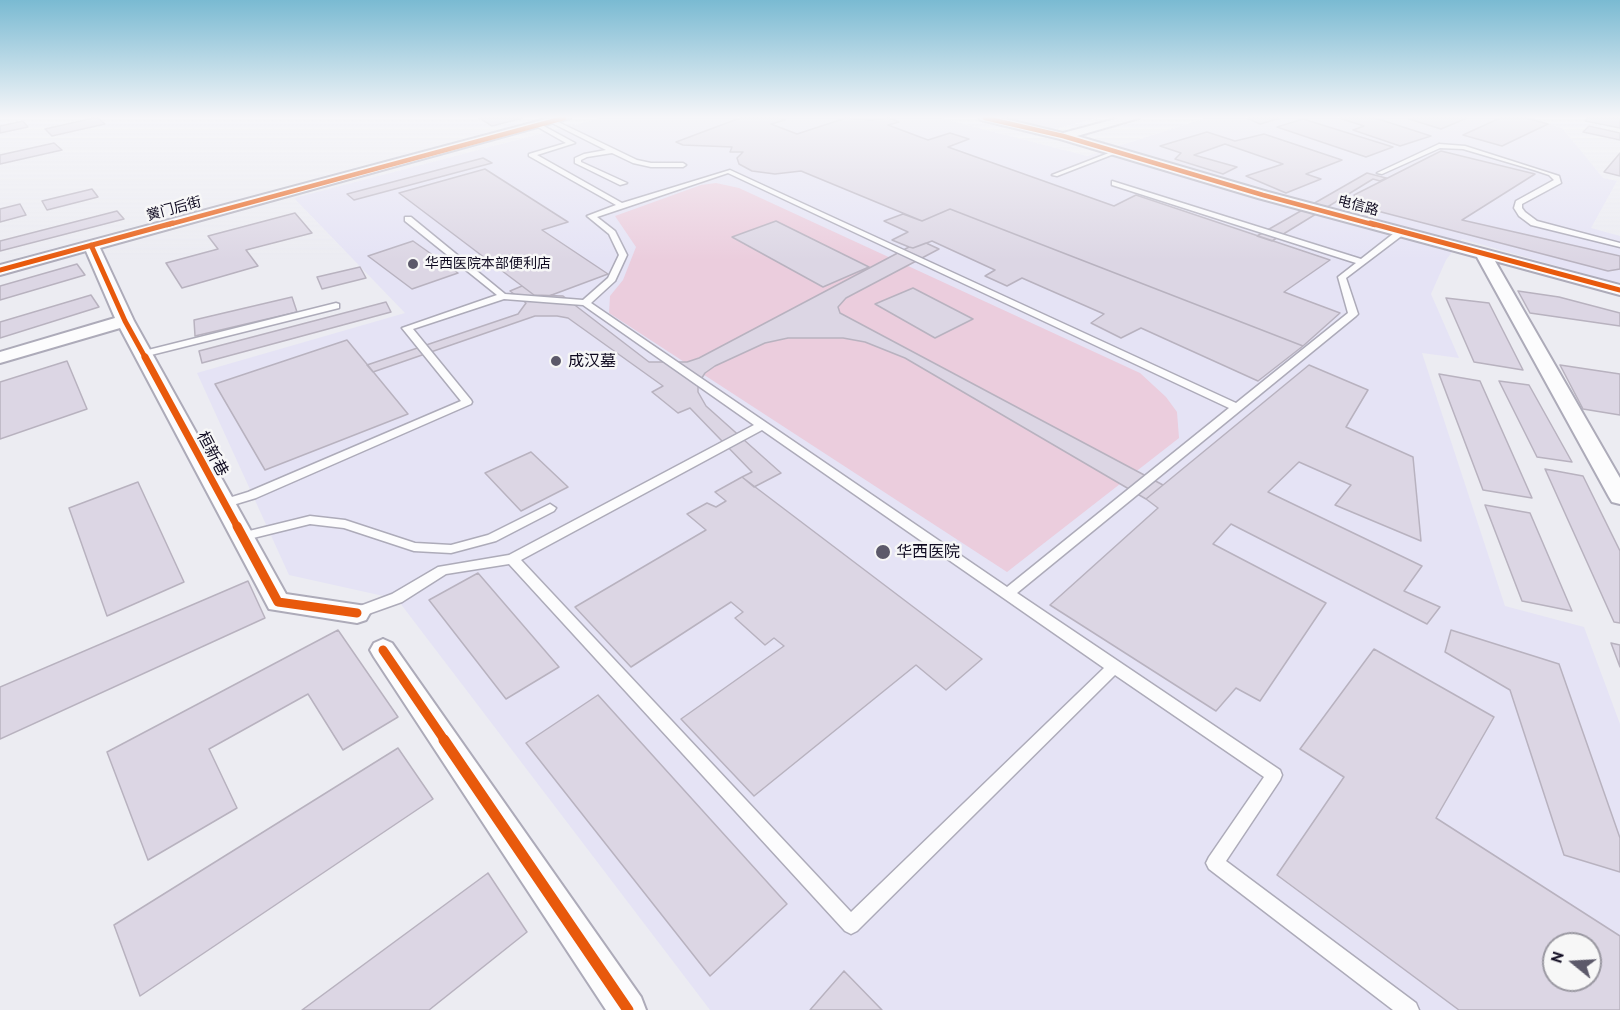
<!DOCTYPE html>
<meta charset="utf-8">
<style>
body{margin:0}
#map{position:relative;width:1620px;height:1010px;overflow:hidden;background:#ececf2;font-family:"PT Sans",sans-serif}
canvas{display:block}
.north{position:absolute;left:1542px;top:932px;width:60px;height:60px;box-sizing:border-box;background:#f7f7f7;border:2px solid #9a98a1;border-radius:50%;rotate:288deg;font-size:16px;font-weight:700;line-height:24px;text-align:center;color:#0f0a20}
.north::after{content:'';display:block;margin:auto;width:21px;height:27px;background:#5c596a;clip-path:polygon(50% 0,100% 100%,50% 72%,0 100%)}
</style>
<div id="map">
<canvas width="1620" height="1010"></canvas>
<div class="north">N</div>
</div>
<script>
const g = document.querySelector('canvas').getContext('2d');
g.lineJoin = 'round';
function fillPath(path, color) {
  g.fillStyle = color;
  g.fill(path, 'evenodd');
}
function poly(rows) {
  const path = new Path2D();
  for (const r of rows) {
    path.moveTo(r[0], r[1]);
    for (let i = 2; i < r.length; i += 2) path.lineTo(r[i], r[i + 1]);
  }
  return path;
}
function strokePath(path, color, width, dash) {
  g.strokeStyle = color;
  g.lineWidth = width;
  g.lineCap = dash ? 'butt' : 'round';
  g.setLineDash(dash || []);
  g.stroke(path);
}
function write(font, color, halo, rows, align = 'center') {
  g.font = font + ' "PT Sans","Noto Sans SC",sans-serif';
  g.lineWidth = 5;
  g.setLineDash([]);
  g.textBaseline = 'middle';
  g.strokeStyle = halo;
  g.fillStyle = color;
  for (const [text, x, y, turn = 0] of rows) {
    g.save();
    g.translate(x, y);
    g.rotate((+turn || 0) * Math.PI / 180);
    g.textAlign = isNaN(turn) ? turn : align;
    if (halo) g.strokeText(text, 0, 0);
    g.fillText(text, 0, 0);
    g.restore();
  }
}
fillPath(poly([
 [601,118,940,118,1087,156,1206,118,1535,118,1563,129,1603,178,1617,181,1591,228,1620,236,1620,284,1462,239,1446,260,1431,294,1459,358,1422,353,1505,606,1584,627,1620,724,1620,1010,710,1010,397,599,289,575,197,373,405,313,294,198],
 [1554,944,1590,944,1590,980,1554,980],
 [1004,118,1097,118,1051,130]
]), '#e5e3f5');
fillPath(poly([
 [716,183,739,188,1140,373,1166,397,1177,412,1179,438,1007,572,609,313,610,296,623,280,636,247,615,216,701,185]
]), '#ebcddd');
const building = poly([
 [93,118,98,118,105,124,52,136,45,129,93,118],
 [479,118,523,118,492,126,479,118],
 [740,118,780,118,785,120,771,124,797,134,846,118,871,120,889,118,899,122,888,125,928,140,950,133,969,139,948,147,1114,206,1136,195,1330,260,1284,292,1340,313,1303,346,950,209,922,221,801,171,775,174,752,171,739,164,737,158,743,152,730,152,732,147,683,145,676,142,740,118],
 [1247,118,1281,118,1260,124,1247,118],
 [1339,118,1375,118,1431,136,1400,146,1353,130,1364,126,1339,118],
 [1411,118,1467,118,1441,129,1409,119,1411,118],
 [1500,118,1526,118,1548,124,1502,146,1463,135,1500,118],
 [1588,118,1620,118,1620,128,1585,121,1588,118],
 [1303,119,1393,147,1366,157,1277,127,1303,119],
 [23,121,28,127,0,133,0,126,23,121],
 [1589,126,1620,133,1620,140,1583,132,1589,126],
 [1207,132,1235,141,1264,134,1342,160,1306,174,1321,179,1286,193,1246,176,1283,164,1225,144,1194,155,1237,167,1223,174,1175,159,1181,153,1160,146,1207,132],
 [54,143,62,150,0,164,0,155,54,143],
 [1441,151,1535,174,1462,220,1620,256,1620,269,1608,271,1362,207,1354,195,1441,151],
 [1620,153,1620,176,1604,172,1620,153],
 [483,158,492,163,354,200,347,194,483,158],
 [485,169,568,222,542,230,608,274,549,296,534,295,399,193,485,169],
 [1367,173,1386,178,1380,181,1373,179,1272,241,1257,236,1367,173],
 [92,189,98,197,47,210,42,201,92,189],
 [20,204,26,215,0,222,0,209,20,204],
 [950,209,1303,346,1258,381,1141,328,1121,338,1091,323,1104,314,1022,278,1007,286,985,276,995,270,932,241,913,248,909,247,892,240,908,232,884,221,903,214,922,221,950,209],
 [117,211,124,219,0,251,0,241,117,211],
 [295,213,312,233,246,250,258,266,182,288,166,263,218,249,208,236,295,213],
 [776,221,869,267,823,287,732,237,776,221],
 [413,241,458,273,412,289,368,256,413,241],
 [926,243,939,249,846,298,838,307,840,313,1163,485,1146,499,905,358,865,342,843,338,788,338,765,343,715,366,705,373,698,384,698,392,706,406,781,473,754,487,742,477,752,472,690,408,678,413,652,392,663,386,568,318,557,316,535,316,373,372,367,365,518,314,526,303,510,291,522,286,534,295,563,296,649,362,687,362,699,358,909,247,913,248,926,243],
 [77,264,85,275,0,300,0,286,77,264],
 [360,267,366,278,322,289,317,277,360,267],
 [913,288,973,319,935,338,875,304,913,288],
 [1518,291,1559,297,1620,313,1620,326,1530,313,1518,291],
 [91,295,99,307,0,338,0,322,91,295],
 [292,297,297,312,195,336,194,320,292,297],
 [1446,298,1489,303,1523,370,1474,362,1446,298],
 [386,302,391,312,202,363,199,351,386,302],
 [347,340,408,414,265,470,215,384,347,340],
 [67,361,87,409,0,439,0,382,67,361],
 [1309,365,1368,390,1346,427,1413,457,1421,541,1335,505,1351,485,1299,462,1268,492,1422,566,1404,591,1440,607,1427,624,1231,524,1213,544,1326,603,1260,701,1236,688,1216,711,1050,605,1158,508,1146,499,1309,365],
 [1560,365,1620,374,1620,415,1583,409,1560,365],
 [1439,374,1480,381,1532,498,1483,490,1439,374],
 [1499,381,1529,385,1572,462,1537,457,1499,381],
 [531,452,568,487,521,511,485,473,531,452],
 [1545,469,1583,476,1620,551,1620,623,1614,622,1545,469],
 [742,477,982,659,946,690,916,665,754,796,681,719,784,646,774,638,765,645,735,618,743,612,731,602,631,667,575,607,706,530,687,514,707,503,716,507,726,501,715,492,742,477],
 [138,482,184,582,107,616,69,508,138,482],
 [1485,505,1530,513,1572,611,1522,601,1485,505],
 [478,573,559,667,506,699,429,600,478,573],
 [248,581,265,618,0,739,0,687,248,581],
 [338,630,398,717,343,750,308,694,209,749,237,808,148,860,107,752,338,630],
 [1451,630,1559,664,1620,838,1620,872,1564,855,1510,690,1445,652,1451,630],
 [1611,643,1620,645,1620,667,1611,643],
 [1374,649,1494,717,1436,818,1620,936,1620,1010,1459,1010,1277,875,1344,777,1300,749,1374,649],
 [1554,944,1590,944,1590,980,1554,980,1554,944],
 [598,695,787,904,710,976,526,743,598,695],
 [398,748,433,799,140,996,114,925,398,748],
 [488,873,527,932,429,1010,302,1010,488,873],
 [844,971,882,1010,810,1010,844,971]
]);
fillPath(building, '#dcd6e4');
strokePath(building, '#b8b2bf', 1.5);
const lane = poly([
 [550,120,554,120,637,160,651,163,683,163,686,165,683,167,651,167,633,163,612,153,587,157,581,160,581,162,627,183,620,185,575,163,575,158,584,154,606,150,550,122,550,120],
 [536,124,540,124,575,143,537,155,622,203,730,170,1236,403,1348,313,1338,277,1356,263,1112,185,1112,181,1361,259,1398,230,1404,230,1404,234,1346,278,1358,314,1356,316,1017,593,1280,770,1282,775,1280,780,1226,861,1416,1003,1419,1010,1393,1010,1209,869,1206,863,1209,857,1264,777,1115,675,857,931,851,934,845,931,509,564,446,574,402,602,357,618,352,617,350,613,352,609,392,594,438,567,509,555,754,425,583,305,504,299,413,329,471,400,472,402,471,404,256,498,223,508,219,507,217,504,219,501,248,492,461,401,402,328,497,295,405,221,405,217,411,217,505,294,583,300,608,278,619,255,609,234,587,216,616,205,529,156,529,154,566,143,536,126,536,124],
 [728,173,1229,408,1007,587,591,303,615,281,627,255,615,231,597,217,728,173],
 [762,430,1104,668,851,912,521,560,762,430],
 [1439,144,1465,146,1559,176,1561,183,1522,204,1522,208,1525,212,1537,221,1620,243,1620,247,1531,225,1519,216,1514,208,1516,201,1554,180,1549,175,1534,170,1463,149,1440,148,1382,174,1377,173,1439,144],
 [1114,151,1119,152,1057,176,1052,175,1114,151],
 [336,303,339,304,339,308,143,357,138,354,140,352,336,303],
 [550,504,556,508,554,511,496,541,451,553,414,551,344,528,310,524,241,541,235,537,241,533,310,516,345,520,415,543,451,545,488,535,550,504]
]);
const street = poly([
 [550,118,570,118,100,248,134,321,286,594,366,606,370,613,366,620,357,623,269,609,120,328,0,363,0,352,115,318,86,251,0,275,0,265,550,118],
 [979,118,1001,118,1063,133,1119,118,1139,118,1077,136,1268,192,1620,285,1620,295,1495,261,1620,478,1620,504,1612,502,1609,497,1477,257,1258,198,1060,139,981,120,979,118],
 [383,639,392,643,641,997,646,1010,606,1010,374,657,370,650,374,643,383,639]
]);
strokePath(lane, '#adabb9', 3);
strokePath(street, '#adabb9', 4);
fillPath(lane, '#fcfcfd');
fillPath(street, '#fcfcfd');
strokePath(poly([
 [985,118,1063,136,1263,195,1375,225],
 [167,225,564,118]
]), '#e8590c', 4.5);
strokePath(poly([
 [1370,223,1620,290],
 [91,245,125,321,146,359],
 [0,270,173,223]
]), '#e8590c', 5);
strokePath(poly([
 [145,357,238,528]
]), '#e8590c', 7);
strokePath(poly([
 [237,526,278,602,357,613],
 [383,650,445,741]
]), '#e8590c', 9);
strokePath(poly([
 [444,740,628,1010]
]), '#e8590c', 11);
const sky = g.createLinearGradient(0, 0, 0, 260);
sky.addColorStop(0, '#7abad2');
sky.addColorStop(0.45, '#f6f6f9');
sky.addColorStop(1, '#f6f6f900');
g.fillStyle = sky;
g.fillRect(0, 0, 1620, 260);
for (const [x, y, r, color] of [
 [413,264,6,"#5c596a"],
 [556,361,6,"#5c596a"],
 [883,552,8,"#5c596a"]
]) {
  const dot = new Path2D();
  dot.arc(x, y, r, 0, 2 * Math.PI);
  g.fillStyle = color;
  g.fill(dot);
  strokePath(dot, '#f7f7f7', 2);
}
write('14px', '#0f0a20', '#f7f7f7', [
 ["电信路",1358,206,15],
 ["黉门后街",174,209,-15]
]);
write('14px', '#0f0a20', '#f7f7f7', [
 ["华西医院本部便利店",425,264]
], 'left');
write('16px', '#0f0a20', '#f7f7f7', [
 ["成汉墓",568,361],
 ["华西医院",896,552]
], 'left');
write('16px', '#0f0a20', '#f7f7f7', [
 ["桓新巷",212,454,62]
]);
</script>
